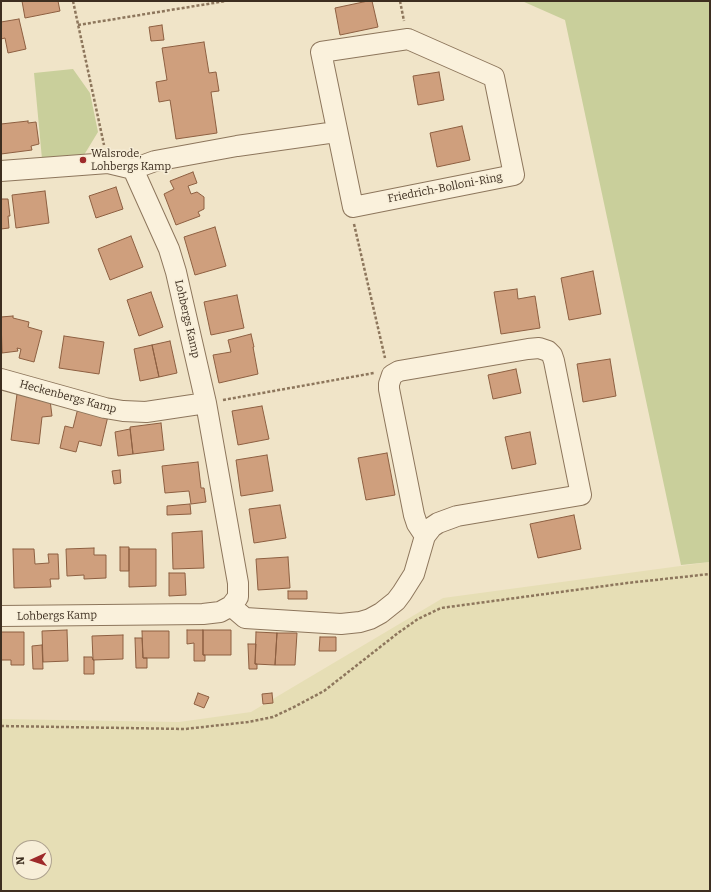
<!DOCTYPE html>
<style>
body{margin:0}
#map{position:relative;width:711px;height:892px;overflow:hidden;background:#f0e4c8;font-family:Bitter,serif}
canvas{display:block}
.frame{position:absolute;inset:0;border:2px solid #3d2e20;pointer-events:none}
.north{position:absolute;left:12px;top:840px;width:40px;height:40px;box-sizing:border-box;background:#f7eed8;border:1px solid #ada18e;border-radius:50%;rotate:267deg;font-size:11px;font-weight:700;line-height:16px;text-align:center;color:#3d2e20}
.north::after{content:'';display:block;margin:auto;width:14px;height:18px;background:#9e2a2b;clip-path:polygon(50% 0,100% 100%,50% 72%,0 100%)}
</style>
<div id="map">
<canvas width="711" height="892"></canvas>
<div class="frame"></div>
<div class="north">N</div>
</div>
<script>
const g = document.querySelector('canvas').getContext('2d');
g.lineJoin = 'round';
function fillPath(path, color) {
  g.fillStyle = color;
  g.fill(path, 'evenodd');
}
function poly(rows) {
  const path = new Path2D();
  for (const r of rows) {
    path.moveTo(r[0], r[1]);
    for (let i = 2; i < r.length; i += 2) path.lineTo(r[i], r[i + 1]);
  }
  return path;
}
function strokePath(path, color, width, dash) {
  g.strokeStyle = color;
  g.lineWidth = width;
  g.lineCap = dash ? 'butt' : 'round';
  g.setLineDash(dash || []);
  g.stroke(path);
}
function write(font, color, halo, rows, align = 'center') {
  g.font = font + ' Bitter,serif';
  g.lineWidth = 3;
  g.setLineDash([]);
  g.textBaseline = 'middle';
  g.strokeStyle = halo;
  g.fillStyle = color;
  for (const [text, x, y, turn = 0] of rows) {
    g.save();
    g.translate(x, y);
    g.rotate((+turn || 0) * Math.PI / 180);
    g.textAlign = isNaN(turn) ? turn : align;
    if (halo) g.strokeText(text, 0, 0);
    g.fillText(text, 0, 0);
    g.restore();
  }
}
fillPath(poly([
 [710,562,710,891,1,891,1,719,179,722,251,712,443,598],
 [20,848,44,848,44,872,20,872]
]), '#e6deb5');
fillPath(poly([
 [522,1,710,1,710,562,681,565,565,20],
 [73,69,90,93,98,132,84,155,42,159,34,73]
]), '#c9cf9b');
const building = poly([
 [22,1,58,1,60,11,25,18,22,1],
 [368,1,372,1,378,27,340,35,335,8,368,1],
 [19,19,26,49,8,53,5,38,1,39,1,22,19,19],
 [162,25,164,40,151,41,149,27,162,25],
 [204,42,209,73,216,72,219,91,211,92,217,133,176,139,170,100,159,102,156,82,167,80,162,48,204,42],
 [439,72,444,100,418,105,413,76,439,72],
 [28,121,28,123,36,122,39,144,31,146,32,150,1,154,1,124,28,121],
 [462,126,470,160,437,167,430,133,462,126],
 [193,172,197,183,188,186,191,194,197,192,204,197,204,209,198,212,200,216,176,225,164,194,174,189,170,181,193,172],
 [116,187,123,209,96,218,89,196,116,187],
 [45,191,49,223,16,228,12,195,45,191],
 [1,199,8,199,10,216,8,216,9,228,1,229,1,199],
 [215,227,226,266,195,275,184,237,215,227],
 [131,236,143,267,110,280,98,249,131,236],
 [593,271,601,314,569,320,561,278,593,271],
 [517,289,518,299,535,296,540,328,501,334,494,292,517,289],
 [151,292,163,327,139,336,127,300,151,292],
 [237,295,244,328,211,335,204,302,237,295],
 [13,316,13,318,29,322,28,327,42,331,34,362,19,358,21,349,17,348,18,351,2,353,1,317,13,316],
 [251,334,254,347,253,347,258,374,219,383,213,355,231,352,228,340,251,334],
 [64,336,104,342,99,374,59,368,64,336],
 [170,341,177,373,159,377,152,345,170,341],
 [152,345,159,377,140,381,134,349,152,345],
 [610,359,616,396,583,402,577,364,610,359],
 [516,369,521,393,493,399,488,375,516,369],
 [17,394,50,400,52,416,42,417,39,444,11,440,17,394],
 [262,406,269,439,238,445,232,411,262,406],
 [78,408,108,416,101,446,79,441,76,452,60,448,65,426,73,428,78,408],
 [161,423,164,450,133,454,130,427,161,423],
 [130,429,133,454,118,456,115,432,130,429],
 [530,432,536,464,512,469,505,437,530,432],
 [387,453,395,495,366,500,358,458,387,453],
 [267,455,273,491,241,496,236,460,267,455],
 [198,462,201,488,204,488,206,502,191,504,189,491,165,493,162,466,198,462],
 [120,470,121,483,114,484,112,471,120,470],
 [190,504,191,514,167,515,167,506,190,504],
 [280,505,286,538,254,543,249,509,280,505],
 [574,515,581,549,538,558,530,524,574,515],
 [202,531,204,568,173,569,172,533,202,531],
 [120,547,129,547,129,571,120,571,120,547],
 [94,548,94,555,106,555,106,578,84,579,84,575,67,576,66,549,94,548],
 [13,549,34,549,35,564,49,563,48,554,58,554,59,579,50,579,51,587,14,588,13,549],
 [129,549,156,549,156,586,129,587,129,549],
 [288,557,290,588,258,590,256,559,288,557],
 [169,573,185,573,186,595,169,596,169,573],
 [288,591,307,591,307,599,288,599,288,591],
 [67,630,68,661,43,662,42,631,67,630],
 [187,630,203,630,203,655,205,655,205,661,194,661,194,643,187,644,187,630],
 [203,630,231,630,231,655,203,655,203,630],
 [142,631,169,631,169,658,143,658,142,631],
 [1,632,24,632,24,665,11,665,11,660,1,660,1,632],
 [256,632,277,633,275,665,255,664,256,632],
 [277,633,297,633,295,665,275,665,277,633],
 [123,635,123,659,93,660,92,636,123,635],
 [320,637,336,637,336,651,319,651,320,637],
 [135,638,142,638,143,658,147,658,147,668,136,668,135,638],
 [248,644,256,644,255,664,257,664,257,669,249,669,248,644],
 [42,645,43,669,33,669,32,646,42,645],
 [84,657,92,657,93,660,94,660,94,674,84,674,84,657],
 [198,693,209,697,204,708,194,704,198,693],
 [272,693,273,703,263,704,262,694,272,693]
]);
fillPath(building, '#cf9f7d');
strokePath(building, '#8d5f41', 1);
const minor = poly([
 [408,39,494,77,514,175,353,207,321,52,408,39],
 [133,169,155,161,237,146,336,132],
 [1,171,108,163,133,169],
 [1,379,105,408,123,411,146,412,206,403],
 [231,606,245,618,341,624,360,622,370,619,381,613,396,601,402,593,414,574,425,536,432,527,438,523,457,516,581,495,554,361,552,355,548,351,539,348,528,349,399,371,392,375,389,384,389,389,414,515,417,524,425,536],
 [1,616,203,614,220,612,231,606,238,597,238,583,206,403,176,272,169,249,133,169]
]);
strokePath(minor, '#8d765c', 22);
strokePath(poly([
 [73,1,104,145],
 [400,1,404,21],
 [78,25,226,1],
 [354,224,385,358],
 [223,400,374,373],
 [1,726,185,729,248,722,273,717,294,707,324,691,398,633,418,619,441,608,627,583,710,574]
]), '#8d765c', 2.5, [3, 2]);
strokePath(minor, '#faf1dc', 20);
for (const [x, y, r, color] of [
 [83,160,4,"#9e2a2b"]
]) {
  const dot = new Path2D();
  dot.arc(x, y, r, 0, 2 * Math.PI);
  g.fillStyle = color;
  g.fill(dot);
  strokePath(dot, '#f7eed8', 1.5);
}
write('11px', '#3d2e20', '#f7eed8', [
 ["Walsrode,",91,154],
 ["Lohbergs Kamp",91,167]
], 'left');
write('11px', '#3d2e20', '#f7eed8', [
 ["Friedrich-Bolloni-Ring",445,188,-11],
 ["Lohbergs Kamp",187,319,77],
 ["Heckenbergs Kamp",68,397,15],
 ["Lohbergs Kamp",57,616,-1]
]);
</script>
